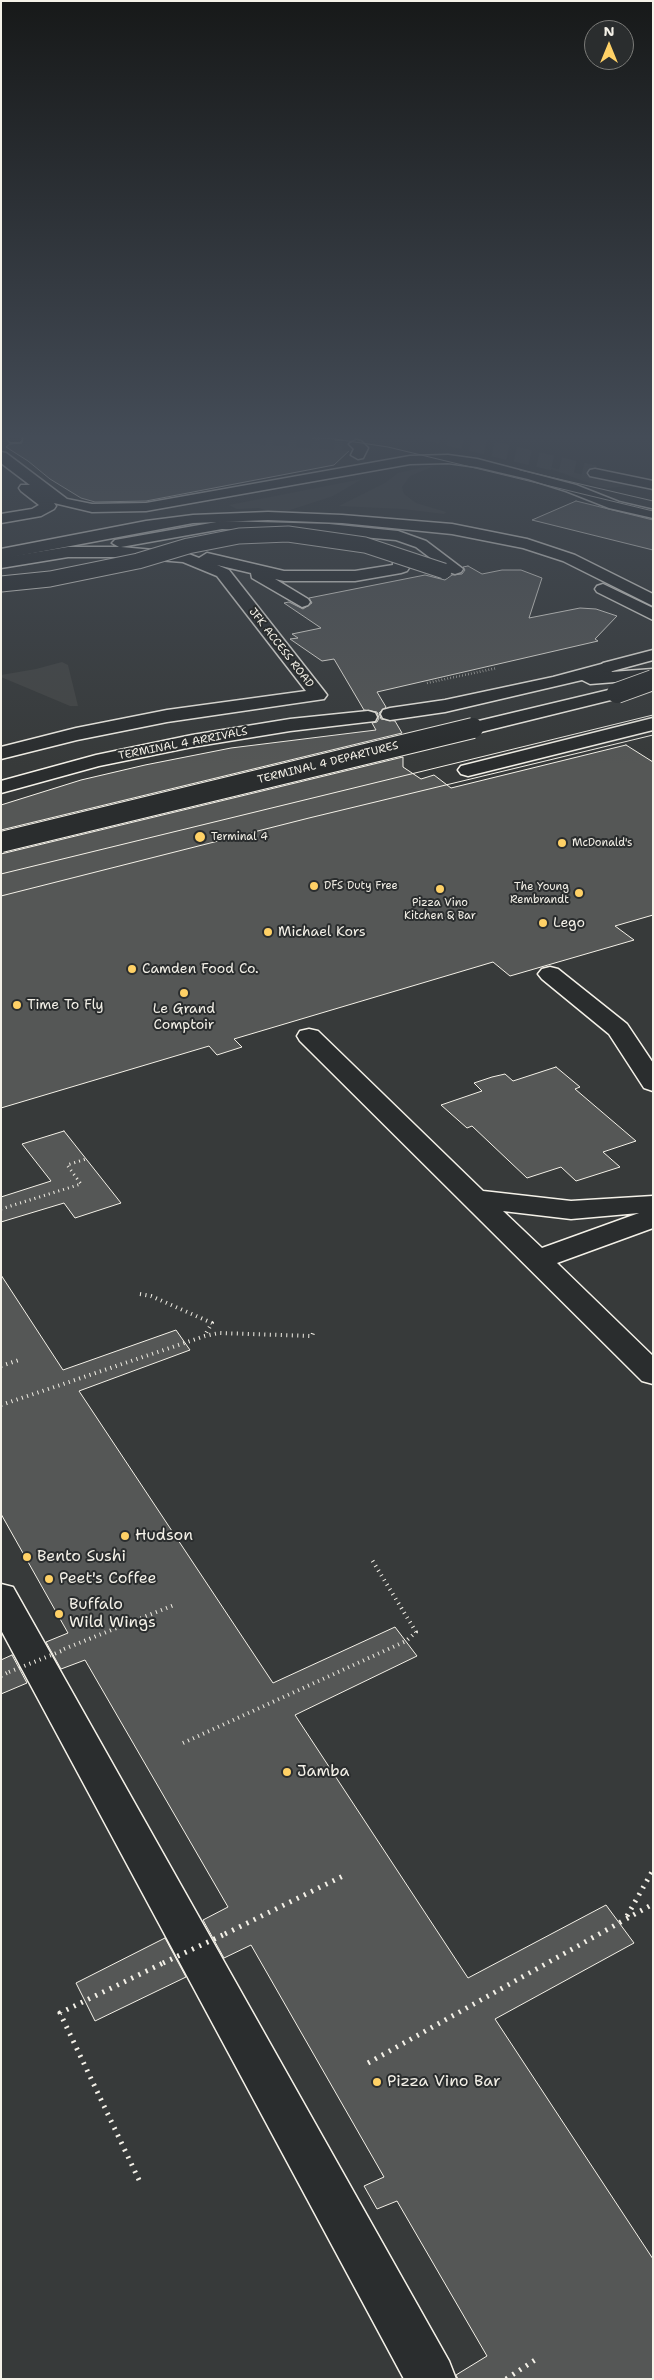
<!DOCTYPE html>
<style>
body{margin:0}
#map{position:relative;width:654px;height:2380px;overflow:hidden;background:#2a2d2e;font-family:"Shantell Sans",sans-serif}
canvas{display:block}
.frame{position:absolute;inset:0;border:2px solid #f4f1e8;pointer-events:none}
.north{position:absolute;left:584px;top:20px;width:50px;height:50px;box-sizing:border-box;background:#2a2d2e;border:1px solid #7b7b78;border-radius:50%;rotate:0deg;font-size:14px;font-weight:700;line-height:20px;text-align:center;color:#f4f1e8}
.north::after{content:'';display:block;margin:auto;width:18px;height:22px;background:#ffd166;clip-path:polygon(50% 0,100% 100%,50% 72%,0 100%)}
</style>
<div id="map">
<canvas width="654" height="2380"></canvas>
<div class="frame"></div>
<div class="north">N</div>
</div>
<script>
const g = document.querySelector('canvas').getContext('2d');
g.lineJoin = 'round';
function fillPath(path, color) {
  g.fillStyle = color;
  g.fill(path, 'evenodd');
}
function poly(rows) {
  const path = new Path2D();
  for (const r of rows) {
    path.moveTo(r[0], r[1]);
    for (let i = 2; i < r.length; i += 2) path.lineTo(r[i], r[i + 1]);
  }
  return path;
}
function strokePath(path, color, width, dash) {
  g.strokeStyle = color;
  g.lineWidth = width;
  g.lineCap = dash ? 'butt' : 'round';
  g.setLineDash(dash || []);
  g.stroke(path);
}
function write(font, color, halo, rows, align = 'center') {
  g.font = font + ' "Shantell Sans",sans-serif';
  g.lineWidth = 4;
  g.setLineDash([]);
  g.textBaseline = 'middle';
  g.strokeStyle = halo;
  g.fillStyle = color;
  for (const [text, x, y, turn = 0] of rows) {
    g.save();
    g.translate(x, y);
    g.rotate((+turn || 0) * Math.PI / 180);
    g.textAlign = isNaN(turn) ? turn : align;
    if (halo) g.strokeText(text, 0, 0);
    g.fillText(text, 0, 0);
    g.restore();
  }
}
fillPath(poly([
 [1,433,653,433,653,2379,1,2379]
]), '#373a3a');
fillPath(poly([
 [437,464,439,464,410,476,402,487,404,494,416,503,446,512,444,514,403,509,339,506,385,483,398,473],
 [540,465,602,479,629,486,608,488,597,486],
 [362,479,333,496,284,512,268,511,259,508,237,509,229,505],
 [62,662,68,665,78,706,70,706,1,677,1,675,36,669]
]), '#444645');
const building = poly([
 [23,433,231,433,350,441,347,444,351,449,334,465,146,501,95,502,81,498,50,479,28,461,6,447,10,444,22,443,23,433],
 [576,501,653,520,653,550,532,520,576,501],
 [468,566,482,574,502,570,521,570,542,578,529,618,580,608,596,609,617,616,595,639,598,641,377,692,386,707,379,713,381,719,395,721,402,733,1,830,1,805,81,780,145,765,231,748,376,730,372,723,377,722,379,718,377,712,364,710,334,659,322,661,290,639,298,638,292,634,321,628,284,603,289,602,303,609,312,603,309,598,425,575,445,580,452,575,462,574,465,570,463,567,468,566],
 [626,745,653,762,653,915,615,926,634,940,510,976,493,962,234,1039,242,1047,217,1055,209,1046,1,1108,1,854,403,757,403,767,421,779,434,775,451,788,626,745],
 [556,1067,580,1087,575,1089,636,1141,603,1152,620,1167,576,1181,561,1167,527,1178,472,1126,467,1128,441,1105,482,1091,474,1083,492,1077,505,1074,513,1081,556,1067],
 [64,1131,121,1203,75,1218,64,1203,1,1222,1,1197,51,1181,22,1144,64,1131],
 [1,1275,63,1370,176,1330,190,1350,79,1391,273,1683,395,1627,417,1656,295,1715,468,1978,606,1905,634,1943,495,2019,653,2259,653,2379,458,2379,456,2375,487,2356,397,2201,377,2209,364,2186,384,2177,251,1945,224,1958,203,1920,228,1907,85,1660,61,1669,46,1642,68,1633,1,1514,1,1275],
 [12,1655,27,1683,1,1694,1,1660,12,1655],
 [165,1938,186,1977,95,2021,76,1983,165,1938]
]);
fillPath(building, '#555756');
strokePath(building, '#f4f1e8', 1);
strokePath(poly([
 [205,433,356,444],
 [426,433,595,473]
]), '#484a4a', 15, [15, 8]);
const minor = poly([
 [4,433,18,433,22,439,20,442,10,442,4,433],
 [356,440,361,441,368,448,363,458,358,459,351,455,354,449,349,444,356,440],
 [1,452,6,453,67,499,92,504,146,503,410,456,448,455,477,459,576,485,619,502,653,510,653,518,609,508,566,491,528,479,477,467,448,463,410,464,146,511,92,512,54,503,56,506,54,509,41,516,1,523,1,514,32,509,39,505,21,491,19,488,21,485,30,485,1,463,1,452],
 [595,469,653,481,653,489,590,476,588,473,590,470,595,469],
 [222,521,329,524,398,531,426,541,463,569,461,572,455,574,449,572,416,547,396,540,329,534,222,529,121,547,186,553,199,558,207,553,284,571,355,571,393,565,393,557,401,552,409,557,409,568,407,571,401,573,355,581,284,581,275,579,308,599,310,602,308,605,302,607,252,578,251,573,217,565,229,570,324,691,327,695,324,699,167,722,77,740,1,759,1,747,76,728,167,710,306,691,217,576,183,562,121,557,68,557,1,568,1,558,68,547,119,547,112,543,115,540,222,521],
 [603,584,653,608,653,620,597,592,595,589,597,586,603,584],
 [609,662,615,663,618,667,611,672,653,669,653,679,590,684,582,680,445,712,390,720,383,718,381,714,383,710,390,708,445,700,553,677,609,662],
 [617,688,623,689,626,693,623,697,473,734,466,732,464,728,466,724,617,688],
 [368,711,375,713,377,717,375,721,290,731,192,747,99,766,1,793,1,781,96,755,192,735,290,719,368,711],
 [653,718,653,730,468,776,461,774,458,770,461,766,653,718],
 [550,967,558,969,627,1024,653,1063,653,1091,644,1088,609,1034,542,979,538,974,542,969,550,967],
 [309,1029,318,1031,483,1191,571,1201,653,1196,653,1228,557,1263,653,1356,653,1384,642,1381,300,1041,297,1036,300,1031,309,1029],
 [503,1211,571,1219,639,1213,542,1248,503,1211],
 [1,1584,13,1587,449,2361,456,2379,404,2379,1,1630,1,1584]
]);
const highway = poly([
 [268,512,342,515,452,524,527,539,575,555,653,594,653,606,563,561,523,548,452,534,342,523,268,520,193,523,1,559,1,549,146,521,193,515,268,512],
 [653,650,653,660,609,672,603,671,600,667,603,663,653,650]
]);
strokePath(minor, '#f4f1e8', 3);
strokePath(highway, '#f4f1e8', 3);
strokePath(poly([
 [427,683,497,668]
]), '#f4f1e8', 2.5, [0.5, 2.5]);
strokePath(poly([
 [1,1209,81,1184,67,1165,86,1159]
]), '#f4f1e8', 3, [1, 4]);
strokePath(poly([
 [140,1294,151,1296,212,1323,205,1335],
 [1,1366,19,1360],
 [1,1405,205,1336,219,1333,312,1336,314,1330],
 [64,1649,174,1605],
 [1,1676,9,1672],
 [183,1743,406,1641,416,1632,372,1560]
]), '#f4f1e8', 4, [1, 4.5]);
strokePath(poly([
 [627,1916,653,1870],
 [225,1934,345,1875],
 [368,2063,653,1904],
 [139,2180,60,2013,163,1963],
 [506,2379,538,2358]
]), '#f4f1e8', 5, [2, 6]);
fillPath(minor, '#2a2d2e');
fillPath(highway, '#2a2d2e');
strokePath(poly([
 [265,433,335,439,388,447,653,511],
 [520,470,653,501],
 [1,874,653,715],
 [1,896,309,818,653,735]
]), '#f4f1e8', 1);
const minorBridge = poly([
 [617,693,653,680],
 [1,842,473,728]
]);
const highwayBridge = poly([
 [1,584,50,579,138,561,188,546,239,536,288,534,365,545,444,571]
]);
strokePath(minorBridge, '#f4f1e8', 22, []);
strokePath(highwayBridge, '#f4f1e8', 17, []);
strokePath(poly([
 [9,1672,64,1650]
]), '#f4f1e8', 4, [1, 4.5]);
strokePath(poly([
 [163,1963,225,1934]
]), '#f4f1e8', 5, [2, 6]);
strokePath(minorBridge, '#2a2d2e', 20);
strokePath(highwayBridge, '#2a2d2e', 15);
const sky = g.createLinearGradient(0, 0, 0, 766);
sky.addColorStop(0, '#171919');
sky.addColorStop(0.57, '#444c57');
sky.addColorStop(1, '#444c5700');
g.fillStyle = sky;
g.fillRect(0, 0, 654, 766);
for (const [x, y, r, color] of [
 [200,837,6,"#ffd166"],
 [562,843,5,"#ffd166"],
 [314,886,5,"#ffd166"],
 [440,889,5,"#ffd166"],
 [579,893,5,"#ffd166"],
 [543,923,5,"#ffd166"],
 [268,932,5,"#ffd166"],
 [132,969,5,"#ffd166"],
 [184,993,5,"#ffd166"],
 [17,1005,5,"#ffd166"],
 [125,1536,5,"#ffd166"],
 [27,1557,5,"#ffd166"],
 [49,1579,5,"#ffd166"],
 [59,1614,5,"#ffd166"],
 [287,1772,5,"#ffd166"],
 [377,2082,5,"#ffd166"]
]) {
  const dot = new Path2D();
  dot.arc(x, y, r, 0, 2 * Math.PI);
  g.fillStyle = color;
  g.fill(dot);
  strokePath(dot, '#2a2d2e', 2);
}
write('11px', '#f4f1e8', '#2a2d2e', [
 ["JFK ACCESS ROAD",281,648,52],
 ["TERMINAL 4 ARRIVALS",183,744,-11],
 ["TERMINAL 4 DEPARTURES",328,763,-14]
]);
write('11px', '#f4f1e8', '#2a2d2e', [
 ["Terminal 4",211,837],
 ["McDonald's",572,843],
 ["DFS Duty Free",324,886],
 ["The Young",569,887,"right"],
 ["Rembrandt",569,900,"right"],
 ["Pizza Vino",440,903,"center"],
 ["Kitchen & Bar",440,916,"center"]
], 'left');
write('14px', '#f4f1e8', '#2a2d2e', [
 ["Lego",553,923],
 ["Michael Kors",278,932],
 ["Camden Food Co.",142,969],
 ["Time To Fly",27,1005],
 ["Le Grand",184,1009,"center"],
 ["Comptoir",184,1025,"center"]
], 'left');
write('16px', '#f4f1e8', '#2a2d2e', [
 ["Hudson",135,1536],
 ["Bento Sushi",37,1557],
 ["Peet's Coffee",59,1579],
 ["Buffalo",69,1605],
 ["Wild Wings",69,1623],
 ["Jamba",297,1772],
 ["Pizza Vino Bar",387,2082]
], 'left');
</script>
